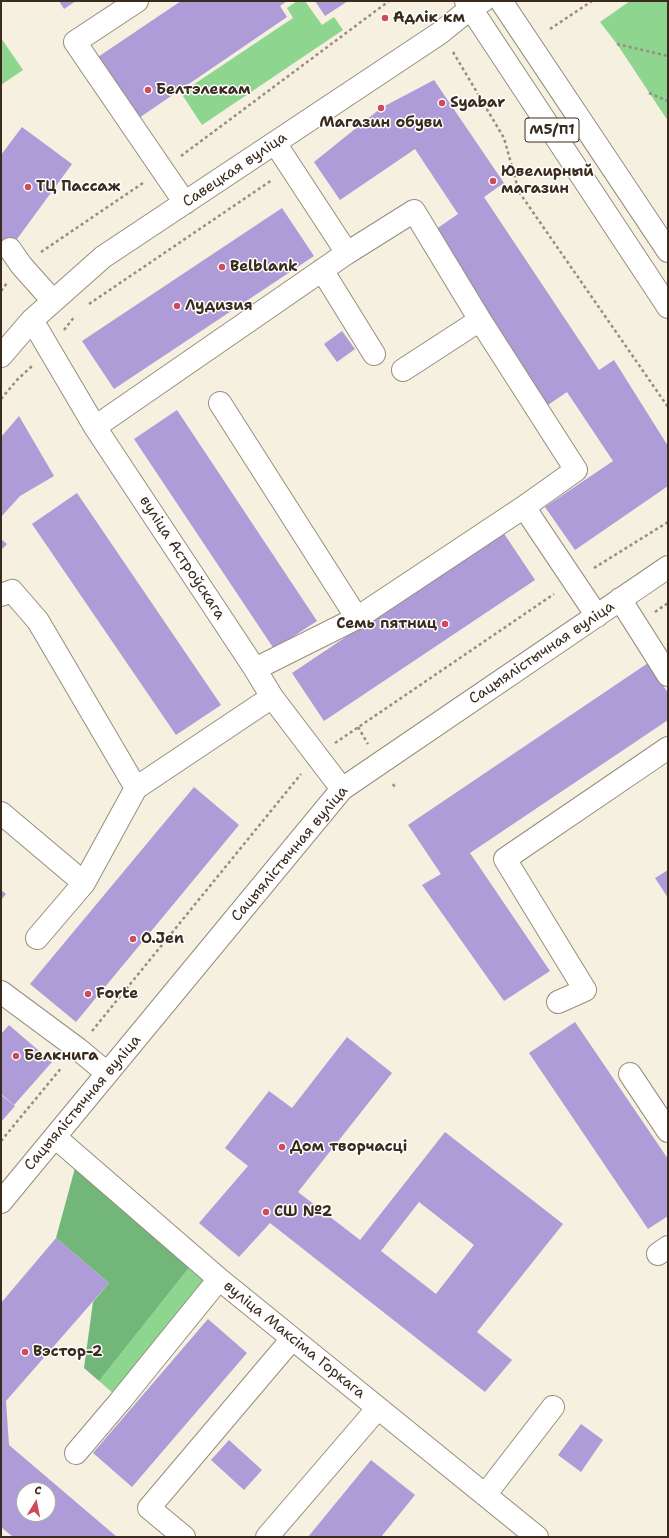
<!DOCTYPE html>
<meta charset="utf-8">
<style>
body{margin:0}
#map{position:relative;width:669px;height:1538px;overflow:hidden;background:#f5f0df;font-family:"Shantell Sans",sans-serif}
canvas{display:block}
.frame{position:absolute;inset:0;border:2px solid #3b2a1e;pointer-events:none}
.north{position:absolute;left:16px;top:1482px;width:40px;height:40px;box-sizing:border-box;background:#fff;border:1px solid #b1aaa5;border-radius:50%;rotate:10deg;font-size:11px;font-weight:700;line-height:16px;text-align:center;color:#3b2a1e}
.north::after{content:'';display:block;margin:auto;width:14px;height:18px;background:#d1495b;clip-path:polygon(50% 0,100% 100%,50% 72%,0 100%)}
</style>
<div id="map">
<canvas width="669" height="1538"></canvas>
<div class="frame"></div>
<div class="north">С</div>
</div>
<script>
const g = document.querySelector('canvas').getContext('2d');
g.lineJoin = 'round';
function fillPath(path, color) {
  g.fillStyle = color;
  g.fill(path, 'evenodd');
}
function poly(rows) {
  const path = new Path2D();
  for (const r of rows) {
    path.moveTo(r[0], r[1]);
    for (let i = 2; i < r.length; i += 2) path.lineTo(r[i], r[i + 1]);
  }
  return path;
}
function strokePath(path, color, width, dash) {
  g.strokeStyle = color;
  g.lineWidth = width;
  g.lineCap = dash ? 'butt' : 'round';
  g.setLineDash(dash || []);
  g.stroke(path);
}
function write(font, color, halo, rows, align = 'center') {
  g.font = font + ' "Shantell Sans",sans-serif';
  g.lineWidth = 3;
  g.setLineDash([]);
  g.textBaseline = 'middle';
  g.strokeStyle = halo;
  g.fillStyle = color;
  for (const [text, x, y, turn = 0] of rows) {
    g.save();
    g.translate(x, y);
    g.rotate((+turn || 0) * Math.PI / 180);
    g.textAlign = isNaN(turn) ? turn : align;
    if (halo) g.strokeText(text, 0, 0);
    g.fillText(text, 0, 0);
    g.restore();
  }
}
fillPath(poly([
 [297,1,305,1,322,25,334,17,343,30,202,125,181,93,293,18,287,8],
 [630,1,668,1,668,121,617,44,600,22],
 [1,38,23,70,1,85],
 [196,1259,219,1279,121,1400,99,1381]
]), '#8ed590');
fillPath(poly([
 [78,1157,196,1259,99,1381,84,1368,93,1302,109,1283,56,1238]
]), '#72b67a');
fillPath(poly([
 [59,1,76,1,64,9],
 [181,1,287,1,280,6,287,17,136,120,95,59],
 [315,1,348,1,325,16],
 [434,80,504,183,484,197,599,370,614,360,668,446,668,486,575,550,545,507,613,461,567,392,548,405,432,232,458,214,415,149,340,200,314,162,381,108],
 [22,127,72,164,1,261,1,155],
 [282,208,314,256,114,389,82,341],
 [342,331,355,349,337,362,324,344],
 [177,410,317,621,274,649,134,439],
 [19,416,54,476,20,496,1,517,1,437],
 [77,493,221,705,176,735,32,524],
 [503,532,535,580,324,721,292,673],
 [1,539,7,544,1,550],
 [648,663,668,693,668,720,470,853,550,971,504,1001,422,885,441,874,408,825],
 [194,787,239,825,76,1022,30,984],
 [668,870,668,898,655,878],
 [1,890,6,894,1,900],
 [575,1022,668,1159,668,1216,648,1229,529,1053],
 [9,1025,52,1062,14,1105,1,1094,1,1034],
 [347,1037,392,1073,298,1192,360,1240,445,1132,563,1224,477,1332,512,1360,485,1392,270,1223,239,1257,199,1223,248,1166,225,1148,269,1091,292,1108],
 [419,1202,474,1245,436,1294,381,1251],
 [1,1095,15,1106,1,1122],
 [56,1238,109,1283,6,1401,9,1445,117,1537,13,1537,1,1527,1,1303],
 [24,1490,48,1490,48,1514,24,1514],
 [208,1319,247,1353,132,1487,93,1453],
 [581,1424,603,1440,581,1472,558,1455],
 [229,1440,262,1470,244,1490,211,1460],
 [371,1460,415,1495,381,1537,308,1537]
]), '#ad9cd7');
const minor = poly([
 [137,1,75,42,185,203],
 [275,143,347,253,414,211,480,320,576,470,524,507],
 [10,249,21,265,53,301],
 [322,270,374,354],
 [32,320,95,427,255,669,272,697,342,789],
 [1,356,32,320,103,257,440,33,471,8,483,1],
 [403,370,480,320],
 [220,403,357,618],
 [95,427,347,253],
 [1,595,12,591,38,621,136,788],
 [620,599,668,675],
 [255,669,357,618,524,507,597,616],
 [1,813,84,883],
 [37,938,84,883,136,788,272,697],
 [1,992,78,1049,107,1073],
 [558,1002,585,990,505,859,668,748],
 [630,1074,668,1131],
 [55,1137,219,1279,537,1537],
 [1,1202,342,789,668,567],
 [658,1254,668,1247],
 [76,1453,121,1400,219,1279],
 [485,1495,553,1407],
 [184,1537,149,1508,292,1339],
 [267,1537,378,1408]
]);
const major = poly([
 [466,1,668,307],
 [501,1,668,251]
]);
strokePath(minor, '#988d7e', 24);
strokePath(major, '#988d7e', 24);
strokePath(poly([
 [550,29,592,1],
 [617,44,668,56],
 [453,52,504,138,519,192,668,407],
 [649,93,668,101],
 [181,156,389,1],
 [41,252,143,183],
 [1,291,7,283],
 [89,304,272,180],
 [64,330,75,316],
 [1,399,17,380,32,366],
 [594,568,668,522],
 [655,612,668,603],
 [358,727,368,744],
 [335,743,554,594],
 [393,784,396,789],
 [92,1031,301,774],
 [1,1141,62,1067]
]), '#988d7e', 2.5, [3, 3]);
strokePath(minor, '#fff', 22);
strokePath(major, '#fff', 22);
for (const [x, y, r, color] of [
 [385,18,4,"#d1495b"],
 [148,90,4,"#d1495b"],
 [442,103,4,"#d1495b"],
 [381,108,4,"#d1495b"],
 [493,181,4,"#d1495b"],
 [28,187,4,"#d1495b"],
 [222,267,4,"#d1495b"],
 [177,306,4,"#d1495b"],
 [445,624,4,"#d1495b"],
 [133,939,4,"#d1495b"],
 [88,994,4,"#d1495b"],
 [16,1056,4,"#d1495b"],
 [282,1147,4,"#d1495b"],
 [266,1212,4,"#d1495b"],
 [25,1352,4,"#d1495b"]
]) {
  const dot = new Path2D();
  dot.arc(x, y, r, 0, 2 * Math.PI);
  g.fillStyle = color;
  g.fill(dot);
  strokePath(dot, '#fff', 1.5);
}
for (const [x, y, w] of [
 [552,130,54]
]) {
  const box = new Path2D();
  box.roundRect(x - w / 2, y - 12, w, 24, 3);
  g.fillStyle = '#fff';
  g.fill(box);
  strokePath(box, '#3b2a1e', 1);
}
write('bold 14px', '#3b2a1e', null, [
 ["М5/П1",552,130]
]);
write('bold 15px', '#3b2a1e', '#fff', [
 ["Адлік км",393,18],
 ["Белтэлекам",156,90],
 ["Syabar",450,103],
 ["Магазин обуви",381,123,"center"],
 ["Ювелирный",501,172],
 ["магазин",501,189],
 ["ТЦ Пассаж",36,187],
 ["Belblank",230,267],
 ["Лудизия",185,306],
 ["Семь пятниц",437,624,"right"],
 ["O.Jen",141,939],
 ["Forte",96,994],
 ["Белкнига",24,1056],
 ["Дом творчасці",290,1147],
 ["СШ №2",274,1212],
 ["Вэстор-2",33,1352]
], 'left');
write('15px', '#3b2a1e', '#fff', [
 ["Савецкая вуліца",235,170,-34],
 ["вуліца Астроўскага",182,558,57],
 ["Сацыялістычная вуліца",542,653,-34],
 ["Сацыялістычная вуліца",290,854,-50],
 ["Сацыялістычная вуліца",83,1103,-50],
 ["вуліца Максіма Горкага",294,1340,39]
]);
</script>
